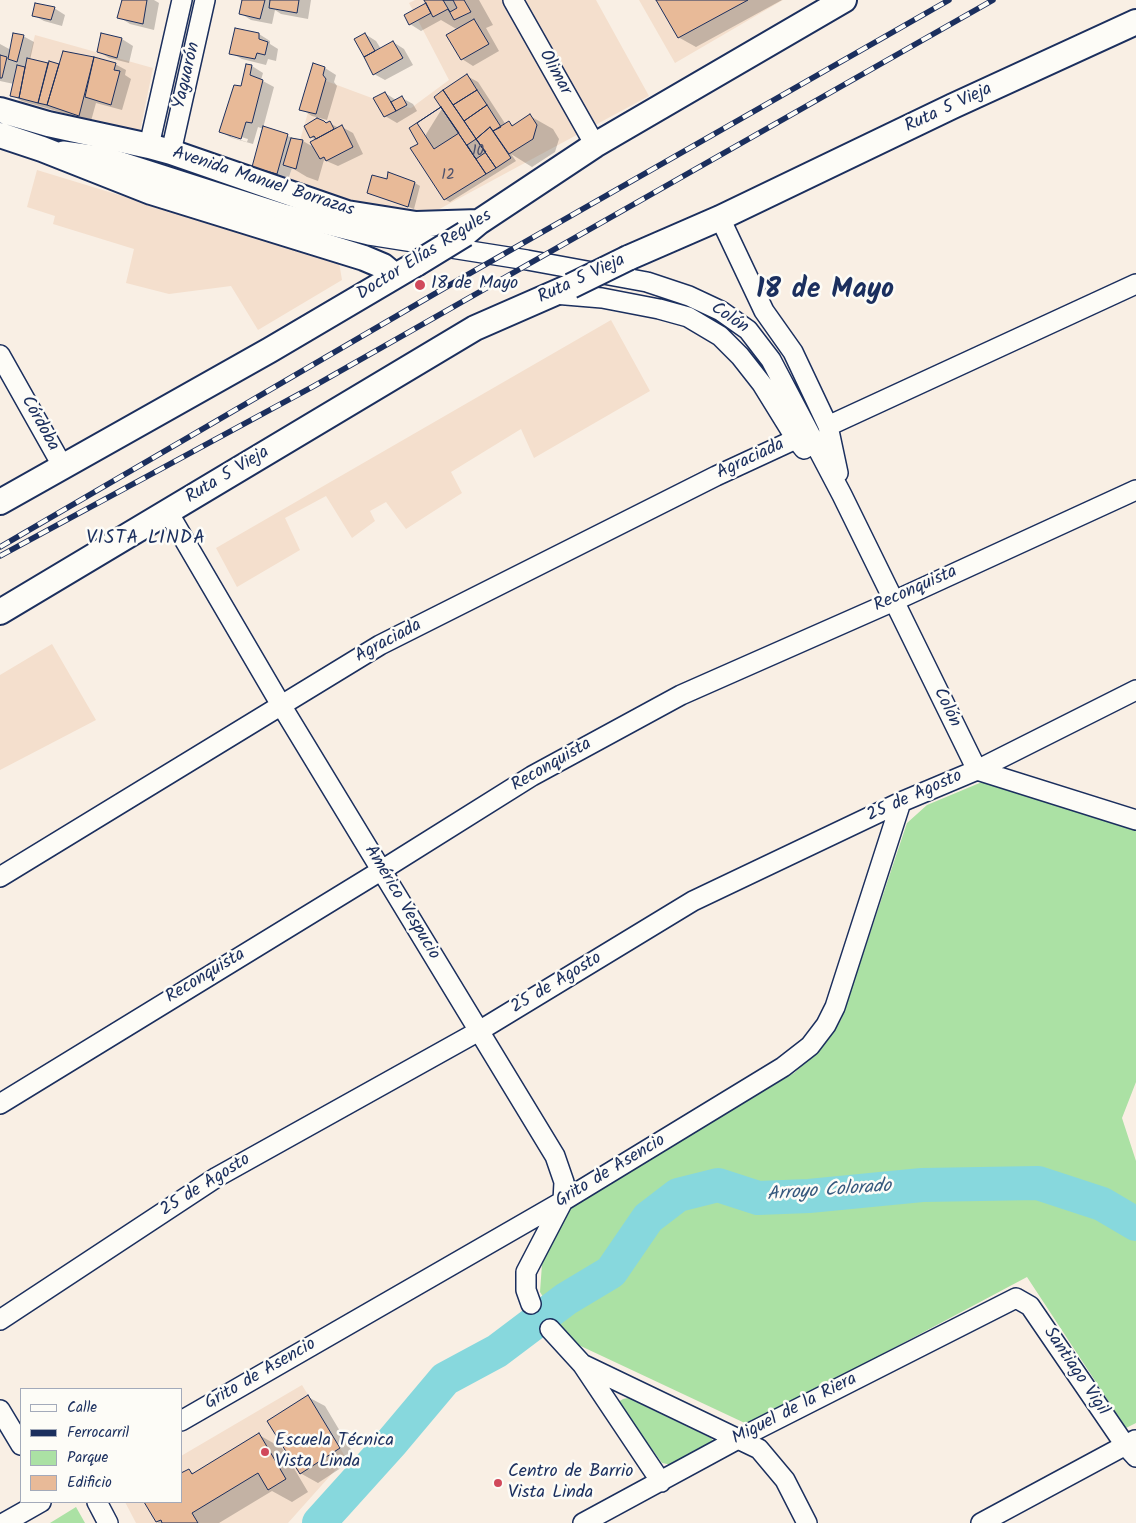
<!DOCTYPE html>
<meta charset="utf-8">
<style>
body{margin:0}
#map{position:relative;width:1136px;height:1523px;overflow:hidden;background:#f9efe4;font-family:Kalam,sans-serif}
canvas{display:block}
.legend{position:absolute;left:20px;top:1388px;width:162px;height:115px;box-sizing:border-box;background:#fdfcf7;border:1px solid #a3aaba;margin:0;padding:6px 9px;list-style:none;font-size:15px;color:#1b2f5e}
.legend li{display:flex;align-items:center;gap:10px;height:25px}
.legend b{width:25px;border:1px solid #a3aaba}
</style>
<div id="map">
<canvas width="1136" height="1523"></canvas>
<ul class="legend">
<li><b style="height:6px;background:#fdfcf7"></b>Calle</li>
<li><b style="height:6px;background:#1b2f5e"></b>Ferrocarril</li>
<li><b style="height:14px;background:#abe1a4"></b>Parque</li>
<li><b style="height:14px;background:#e8ba98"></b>Edificio</li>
</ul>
</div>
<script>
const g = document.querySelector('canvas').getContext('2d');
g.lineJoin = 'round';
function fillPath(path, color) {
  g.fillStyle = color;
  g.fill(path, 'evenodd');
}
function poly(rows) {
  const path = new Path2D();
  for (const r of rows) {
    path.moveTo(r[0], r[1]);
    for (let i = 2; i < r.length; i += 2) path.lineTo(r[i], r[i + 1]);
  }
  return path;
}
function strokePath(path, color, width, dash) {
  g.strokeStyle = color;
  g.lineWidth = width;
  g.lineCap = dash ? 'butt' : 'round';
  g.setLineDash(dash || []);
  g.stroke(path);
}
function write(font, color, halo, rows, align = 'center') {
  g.font = font + ' Kalam,sans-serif';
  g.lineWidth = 5;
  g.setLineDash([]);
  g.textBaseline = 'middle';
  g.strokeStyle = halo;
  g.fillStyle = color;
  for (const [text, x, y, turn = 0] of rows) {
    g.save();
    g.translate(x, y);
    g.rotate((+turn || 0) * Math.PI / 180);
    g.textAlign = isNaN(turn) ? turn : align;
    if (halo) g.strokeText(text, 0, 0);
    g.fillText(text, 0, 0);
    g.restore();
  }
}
fillPath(poly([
 [415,0,596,0,649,96,432,213,405,213,287,185,318,78,388,104,411,108,449,80,409,3],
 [639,0,783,0,675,63],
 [35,35,153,68,139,136,18,103],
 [37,170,339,262,342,280,258,330,231,286,169,294,126,283,134,249,53,224,55,216,27,207],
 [611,320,650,391,534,458,521,429,451,472,462,493,406,529,386,502,370,511,375,521,352,538,326,496,285,518,300,550,237,587,216,548],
 [52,644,96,720,0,770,0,675],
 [302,1385,346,1458,288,1523,136,1523,125,1502,181,1502,181,1456]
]), '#f4dfcd');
fillPath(poly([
 [982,782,1136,831,1136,1082,1122,1118,1136,1161,1136,1423,1126,1428,1027,1277,749,1425,570,1341,540,1292,542,1264,573,1204,794,1073,819,1050,841,1020,907,823,927,805],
 [628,1398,711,1438,713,1441,712,1445,672,1465,662,1463,618,1402,623,1399],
 [76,1507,85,1523,50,1523]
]), '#abe1a4');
fillPath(poly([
 [123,0,154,0,159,3,154,30,130,24,119,17],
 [243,0,311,0,308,19,281,14,275,10,272,24,251,20,240,13],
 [426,0,479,0,493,25,486,28,499,51,473,66,462,59,458,30,441,20,421,31,410,24,427,3],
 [658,0,782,0,696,47,678,37],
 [54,8,65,15,62,26,44,21,33,15],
 [259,34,270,41,270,44,278,49,276,61,268,59,266,65,242,59,231,53],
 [365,34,376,41,381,49,393,42,404,49,413,65,385,80,374,74],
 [23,36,34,42,30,60,60,66,64,53,115,64,126,70,125,75,131,79,122,110,96,103,91,121,22,101,11,95,14,84,0,81,0,44,11,50],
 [122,39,133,46,129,63,109,58,98,51],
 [314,65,325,68,336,75,334,82,337,86,327,120,312,116,301,109],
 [252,66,263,73,261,80,274,87,263,128,303,141,315,148,316,140,311,137,329,123,339,128,342,127,353,133,363,154,338,166,324,160,318,181,307,177,292,168,288,180,265,173,253,166,264,129,258,127,253,144,232,138,221,132],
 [231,134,248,139,247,142,231,137],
 [467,76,478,82,506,125,509,123,515,126,530,116,553,129,559,139,555,152,532,167,511,154,516,161,450,202,444,199,420,144,443,107],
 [385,93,396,100,402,98,413,104,417,111,397,123,385,116],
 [388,181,415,183,420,186,414,209,369,193],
 [308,1397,325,1406,356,1458,318,1483,300,1473],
 [259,1435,282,1448,308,1492,292,1502,272,1491,219,1523,159,1523,157,1522,145,1502,181,1502,189,1470,194,1474]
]), '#0003');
strokePath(poly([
 [319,1523,392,1442,445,1379,497,1351,566,1299,611,1272,648,1218,678,1195,718,1185,758,1198,809,1196,922,1185,1038,1183,1102,1204,1136,1224]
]), '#87d8dd', 34);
const building = poly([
 [122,0,147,0,143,24,117,18,122,0],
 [242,0,265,0,260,19,239,14,242,0],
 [270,0,299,0,297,13,269,8,270,0],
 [424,0,464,0,471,12,454,20,448,9,433,17,424,0],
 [443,0,453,0,457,8,450,12,443,0],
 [656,0,748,0,678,38,656,0],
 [35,3,55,7,51,20,32,16,35,3],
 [426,3,431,13,409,25,404,15,426,3],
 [474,19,489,44,461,60,446,35,474,19],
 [235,28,259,33,259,39,268,42,265,55,257,53,255,59,229,54,235,28],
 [13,33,24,35,17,62,8,59,13,33],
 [101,33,122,38,117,58,97,52,101,33],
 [365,33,375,51,364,57,354,39,365,33],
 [393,41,403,58,373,75,364,57,393,41],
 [63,51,94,57,79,116,47,105,63,51],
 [0,55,7,57,2,78,0,78,0,55],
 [94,57,116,63,114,70,120,71,111,105,85,97,94,57],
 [27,58,48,63,38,103,19,98,27,58],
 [49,61,59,64,47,105,38,103,49,61],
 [313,63,325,67,323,75,326,79,316,114,299,110,313,63],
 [246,64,252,65,250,75,263,80,252,123,246,122,241,139,219,132,234,85,241,86,246,64],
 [17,65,25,67,19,98,10,96,17,65],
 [467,74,477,90,453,105,443,90,467,74],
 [443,90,496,168,486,174,434,97,443,90],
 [477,90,487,105,464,121,453,105,477,90],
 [385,92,396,111,384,117,373,98,385,92],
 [402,96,407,105,396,111,391,102,402,96],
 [487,105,501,127,493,131,490,127,476,139,464,121,487,105],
 [441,107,486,174,444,200,410,148,418,144,409,128,441,107],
 [441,107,459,133,434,149,417,123,441,107],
 [530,114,537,125,533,139,509,154,493,131,509,121,512,126,530,114],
 [317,118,324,121,326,123,330,121,334,129,316,139,314,136,310,138,304,126,317,118],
 [342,125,353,147,326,161,324,157,320,159,310,142,342,125],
 [263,126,288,134,277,174,252,167,263,126],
 [490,127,511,158,496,168,476,139,490,127],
 [291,138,303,140,296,169,283,165,291,138],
 [476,139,486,152,476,159,467,145,476,139],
 [388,172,415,182,408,207,367,193,372,175,387,179,388,172],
 [308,1395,340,1448,300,1474,267,1421,308,1395],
 [259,1433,286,1479,268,1490,258,1473,192,1513,198,1523,162,1523,161,1520,156,1522,144,1502,181,1502,181,1473,189,1469,192,1474,259,1433]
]);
fillPath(building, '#e8ba98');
strokePath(building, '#1b2f5e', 1);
const minor = poly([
 [513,0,595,145],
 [149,146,182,0],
 [63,151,106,157,284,214,369,235,527,260,647,282,689,296,721,311,748,330,771,360,842,495,977,770,1136,820],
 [171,152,205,0],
 [720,218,764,311,793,352,828,426,838,473],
 [554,294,602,298,659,309,688,317,720,336,740,356,762,384,796,439,804,449],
 [0,355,63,467],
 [828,426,1136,284],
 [168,512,281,705,555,1156,564,1182,563,1201,526,1272,526,1290,531,1304],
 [0,877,380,645,716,476,796,439],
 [0,1104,382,870,532,776,681,695,894,601,1136,490],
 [0,1320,217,1177,479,1031,693,901,901,802,977,770,1136,690],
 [550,1329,582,1364,661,1482],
 [582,1364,759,1449,785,1480,807,1523],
 [0,1410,21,1445],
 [181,1421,563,1201,783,1067,810,1046,826,1025,835,1007,901,802],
 [97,1502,108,1523],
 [4,1523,41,1502],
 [583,1523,738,1439,1016,1298,1030,1306,1125,1445,1136,1457],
 [981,1523,1135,1440]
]);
const tertiary = poly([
 [0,110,48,124,149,146,171,152,347,213,416,224,479,222],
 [0,135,42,149,151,192,364,258,383,266,395,276],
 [467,232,479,222,595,145,844,0],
 [628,258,720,218,953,106,1136,22],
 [0,502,270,350,416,264],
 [0,612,475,328,571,286]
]);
strokePath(minor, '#1b2f5e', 22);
strokePath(tertiary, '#1b2f5e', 28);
strokePath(minor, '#fdfcf7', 19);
strokePath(tertiary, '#fdfcf7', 24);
const rail = poly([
 [0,547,460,279,949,0],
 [0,556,314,386,993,0]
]);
strokePath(rail, '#1b2f5e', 5.5);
strokePath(rail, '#fdfcf7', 4, [11]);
const tertiaryBridge = poly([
 [416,264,465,234],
 [571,286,628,258]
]);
strokePath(tertiaryBridge, '#1b2f5e', 28, []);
strokePath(tertiaryBridge, '#fdfcf7', 24);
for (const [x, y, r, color] of [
 [420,285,6,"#d1495b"],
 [265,1452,5,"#d1495b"],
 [498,1483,5,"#d1495b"]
]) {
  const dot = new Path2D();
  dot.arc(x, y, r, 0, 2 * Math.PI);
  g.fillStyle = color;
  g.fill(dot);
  strokePath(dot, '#fdfcf7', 2);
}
write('15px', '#4e526c', null, [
 ["10",478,152],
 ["12",448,176]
]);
write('18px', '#1b2f5e', '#fdfcf7', [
 ["Olimar",554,73,61],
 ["Yaguarón",188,76,-77],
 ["Ruta 5 Vieja",949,109,-25],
 ["Avenida Manuel Borrazas",263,183,18],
 ["Doctor Elías Regules",425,256,-32],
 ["Ruta 5 Vieja",582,280,-25],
 ["Colón",729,319,34],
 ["Córdoba",39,424,61],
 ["Agraciada",751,460,-25],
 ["Ruta 5 Vieja",228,476,-31],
 ["Reconquista",916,590,-24],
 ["Agraciada",389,642,-28],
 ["Colón",946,708,64],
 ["Reconquista",552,766,-30],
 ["25 de Agosto",915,797,-24],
 ["Américo Vespucio",401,903,59],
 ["Reconquista",206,977,-31],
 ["25 de Agosto",557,984,-31],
 ["Grito de Asencio",611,1172,-31],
 ["25 de Agosto",206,1186,-32],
 ["Santiago Vigil",1075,1372,56],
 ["Grito de Asencio",261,1375,-30],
 ["Miguel de la Riera",795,1410,-27]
]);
write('18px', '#1b2f5e', '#fdfcf7', [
 ["18 de Mayo",431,285],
 ["Escuela Técnica",275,1442],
 ["Vista Linda",275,1463],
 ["Centro de Barrio",508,1473],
 ["Vista Linda",508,1494]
], 'left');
g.letterSpacing = '1px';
write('19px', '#1b2f5e', '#fdfcf7', [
 ["VISTA LINDA",146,540]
]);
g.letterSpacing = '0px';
write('italic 19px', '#36597e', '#fdfcf7', [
 ["Arroyo Colorado",829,1192,-4]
]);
write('bold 28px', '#1b2f5e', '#fdfcf7', [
 ["18 de Mayo",825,292]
]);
</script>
